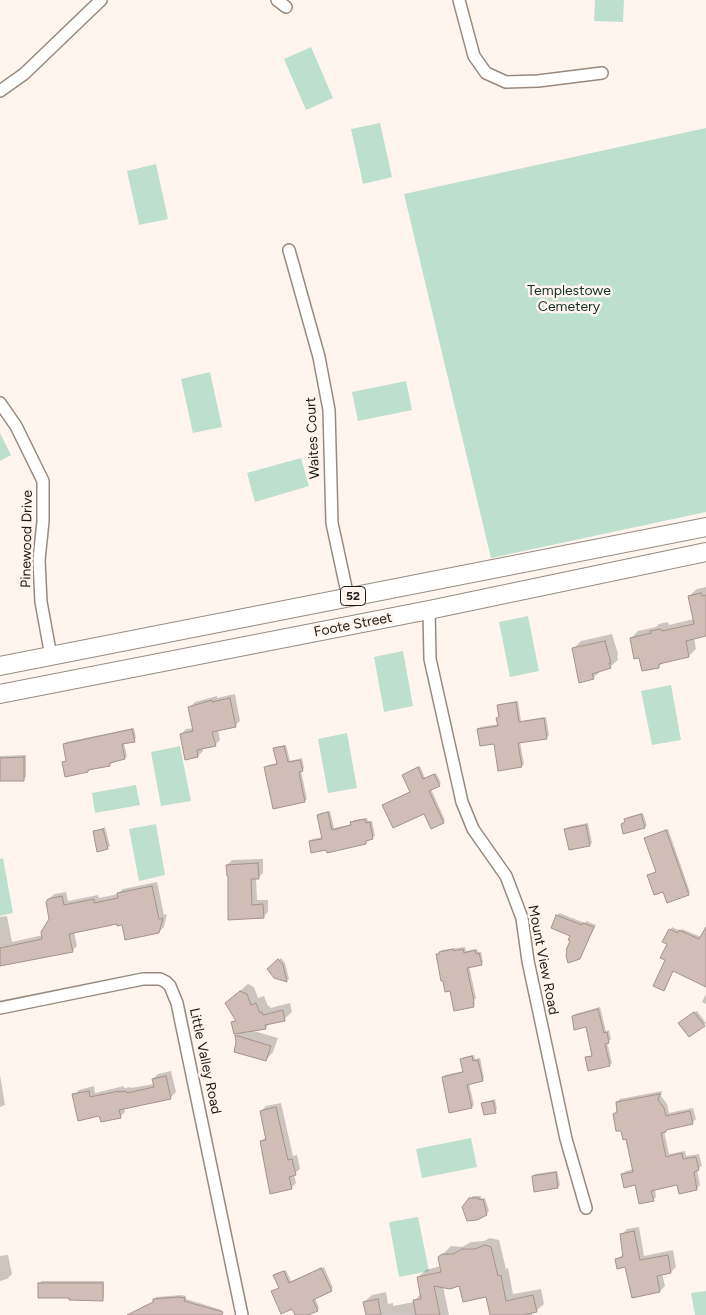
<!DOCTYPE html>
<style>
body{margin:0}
canvas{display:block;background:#fff5ee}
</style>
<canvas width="706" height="1315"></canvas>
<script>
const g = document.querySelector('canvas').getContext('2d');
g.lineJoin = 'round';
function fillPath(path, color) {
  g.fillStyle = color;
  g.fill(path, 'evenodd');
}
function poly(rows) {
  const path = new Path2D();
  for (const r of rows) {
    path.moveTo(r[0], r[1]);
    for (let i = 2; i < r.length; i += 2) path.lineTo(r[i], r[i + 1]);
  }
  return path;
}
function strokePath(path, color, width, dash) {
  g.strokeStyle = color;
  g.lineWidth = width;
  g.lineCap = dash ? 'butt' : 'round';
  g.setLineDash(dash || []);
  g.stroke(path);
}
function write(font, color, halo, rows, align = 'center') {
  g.font = font + ' Figtree,sans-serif';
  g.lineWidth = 5;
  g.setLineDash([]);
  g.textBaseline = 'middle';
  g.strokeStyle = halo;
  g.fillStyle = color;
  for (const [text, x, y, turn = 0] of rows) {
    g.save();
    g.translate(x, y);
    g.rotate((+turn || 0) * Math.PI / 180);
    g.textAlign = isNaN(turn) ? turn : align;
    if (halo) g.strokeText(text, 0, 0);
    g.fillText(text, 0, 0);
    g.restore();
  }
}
fillPath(poly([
 [595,0,624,0,623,22,594,21],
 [311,47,333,98,306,110,284,59],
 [380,123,392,177,363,184,351,129],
 [706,128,706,512,491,558,404,194],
 [156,164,168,219,139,225,127,171],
 [210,372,222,427,193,433,181,379],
 [406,381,412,410,358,421,352,392],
 [0,433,11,455,0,461],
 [301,458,309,486,255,502,247,473],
 [528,616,539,671,510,677,499,622],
 [403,651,413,706,384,712,374,657],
 [671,685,681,740,652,745,641,691],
 [347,733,357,788,328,793,318,739],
 [180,746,191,801,161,806,151,752],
 [136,785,140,805,95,813,92,793],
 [156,824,165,875,139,881,129,829],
 [3,858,13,913,0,916,0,859],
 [471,1138,477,1167,422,1178,416,1149],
 [418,1217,429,1271,399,1277,389,1222],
 [706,1291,706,1315,695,1315,691,1293]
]), '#bddfce');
fillPath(poly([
 [706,587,706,635,694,638,696,649,689,656,664,662,659,666,640,656,631,638,638,631,656,627,659,624,668,622,669,625,694,619,689,596,697,589],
 [612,634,618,654,617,656,618,660,610,667,601,671,593,678,573,649,581,641],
 [235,694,240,721,235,726,218,729,220,740,215,745,202,747,203,751,198,756,181,734,186,729,194,728,190,707,195,702,217,696,217,698],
 [518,701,521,721,546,717,549,735,547,737,520,742,524,764,521,766,478,729,480,727,499,724,498,718,500,716,499,706,501,704],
 [134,728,136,738,134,740,124,743,127,756,125,758,110,764,91,769,88,771,63,763,68,760,64,744,66,742],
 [286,745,290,761,302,758,304,768,301,771,307,799,305,801,266,768,268,765,278,763,275,749,277,747],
 [26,755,26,777,24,779,0,780,0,756],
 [420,766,425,778,436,773,441,783,431,789,445,820,443,822,425,812,383,805,411,791,403,775],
 [330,811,334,828,352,824,354,820,367,818,368,821,372,821,375,836,367,839,366,843,327,848,310,841,312,839,323,837,318,815,320,813],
 [643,813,647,825,645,827,622,824,626,821,626,819,628,817],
 [588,823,592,843,590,845,570,849,566,830,568,827],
 [105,827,110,846,107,848,94,832],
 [668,829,690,892,688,894,664,890,648,875,657,871,646,839],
 [263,859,263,873,258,878,256,878,257,900,268,900,268,912,263,917,229,918,229,875,227,865,232,860],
 [157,882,164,915,167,914,164,927,159,932,118,923,74,932,77,946,72,951,0,965,0,917,7,916,12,942,43,935,51,919,49,899,54,894,66,892,68,901,98,895,99,898,118,894,123,889],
 [559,913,585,923,586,921,596,925,579,958,572,935,552,927],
 [672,927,680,931,682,929,706,939,706,986,674,970,664,989,668,943,664,941],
 [465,947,466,951,477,949,478,952,481,952,483,962,481,964,469,966,476,998,474,1000,475,1004,473,1006,450,990,437,955,442,950],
 [281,958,285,963,289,979,287,981,268,969],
 [248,984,254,987,258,998,264,996,268,1006,270,1006,270,1008,290,1003,292,1012,284,1019,271,1023,265,1028,250,1030,278,1038,273,1052,266,1060,238,1042,236,1035,240,1032,233,1023,236,1019,234,996],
 [706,994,706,1004,702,1002],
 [600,1007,606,1031,609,1030,611,1039,607,1042,612,1063,609,1065,586,1058,593,1055,587,1026,573,1016,575,1014],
 [697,1011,706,1023,704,1025,682,1021],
 [474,1055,475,1059,480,1058,484,1078,482,1080,469,1083,474,1105,472,1107,450,1112,443,1077,445,1075,464,1071,461,1060,464,1057],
 [171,1071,176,1092,171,1097,124,1108,125,1112,120,1117,100,1115,74,1095,79,1090,94,1086,95,1093,124,1086,124,1088,131,1087,131,1088,154,1084,153,1079,158,1074],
 [0,1075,5,1105,0,1107],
 [662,1091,661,1096,667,1104,669,1113,693,1108,696,1119,692,1123,668,1128,664,1131,669,1154,685,1151,686,1156,699,1154,702,1166,697,1169,700,1185,697,1189,678,1184,655,1189,656,1197,653,1200,636,1184,622,1174,626,1171,633,1169,627,1138,614,1114,618,1110,617,1102,620,1099],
 [495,1099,497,1109,495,1112,483,1104,485,1102],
 [281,1103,293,1156,297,1155,300,1169,294,1174,296,1183,291,1188,261,1141,267,1136,261,1111,266,1106],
 [557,1171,560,1185,557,1187,533,1176,535,1174],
 [473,1196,481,1196,481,1199,485,1198,489,1211,486,1214,470,1199],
 [639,1227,644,1256,673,1250,676,1267,671,1272,662,1273,665,1286,660,1291,616,1259,624,1254,622,1234,627,1229],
 [490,1238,499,1240,506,1269,508,1268,513,1294,541,1289,544,1304,536,1311,532,1312,532,1315,492,1315,487,1295,460,1285,443,1286,449,1315,367,1315,364,1302,372,1295,386,1292,388,1304,393,1303,393,1306,414,1302,421,1293,418,1277,426,1270,441,1266,439,1258,451,1246,462,1247,471,1242,484,1241],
 [8,1255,12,1274,7,1279,0,1281,0,1256],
 [324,1267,333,1288,315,1298,319,1308,317,1310,305,1315,296,1315,293,1307,273,1292,280,1287,275,1276,277,1273,286,1270,291,1281],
 [42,1281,104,1281,104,1297,102,1299,70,1297,39,1283],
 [182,1295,186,1296,186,1299,222,1310,221,1315,138,1315,137,1311,154,1302,156,1297]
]), '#0003');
const building = poly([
 [701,593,702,596,706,595,706,636,686,641,689,657,659,664,659,668,642,671,639,658,634,659,630,638,651,633,650,631,661,629,662,631,694,624,688,596,701,593],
 [605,641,611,663,609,663,611,668,592,674,594,679,579,683,572,648,605,641],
 [230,698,236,727,212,732,216,746,197,750,198,757,185,760,180,734,193,731,188,707,212,700,212,702,230,698],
 [516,702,519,722,544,718,547,739,518,743,522,767,498,771,494,744,480,746,477,729,498,726,496,718,499,717,497,705,516,702],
 [132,729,135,742,122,744,125,759,110,763,110,766,88,770,88,772,65,777,62,762,66,761,63,744,132,729],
 [284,746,288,762,300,760,303,771,299,772,305,802,273,809,264,767,277,764,273,748,284,746],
 [24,757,24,781,0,781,0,758,24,757],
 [418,767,423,779,434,774,440,786,429,791,444,823,431,829,424,814,393,828,382,805,410,792,402,775,418,767],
 [328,812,332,830,351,825,350,822,365,819,366,823,370,822,373,839,366,841,366,844,327,853,326,850,311,853,309,841,322,839,317,815,328,812],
 [641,814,645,828,623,834,621,824,625,822,624,819,641,814],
 [586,825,590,846,569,850,564,829,586,825],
 [103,829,108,849,97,852,93,831,103,829],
 [666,830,689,895,667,903,663,892,654,895,647,875,656,872,644,838,666,830],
 [258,863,259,879,251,879,252,905,263,904,264,918,228,920,228,876,227,876,226,865,258,863],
 [152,886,159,919,163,918,159,933,125,940,122,925,117,926,117,924,69,934,73,952,0,966,0,948,42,939,41,932,49,919,46,902,48,899,62,896,64,905,94,899,94,903,118,898,117,893,152,886],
 [556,915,582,925,583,923,594,927,580,959,568,963,566,956,567,951,566,950,570,941,568,940,570,936,551,928,556,915],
 [706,927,706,987,673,971,664,991,653,986,665,960,660,958,667,944,662,942,669,929,678,933,679,930,699,939,706,927],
 [453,949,454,951,463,949,464,953,475,950,476,954,479,953,482,965,467,968,474,1001,473,1002,474,1007,454,1011,450,991,445,992,443,981,441,981,436,954,439,954,439,952,453,949],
 [278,959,283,965,287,982,274,978,267,969,278,959],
 [240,991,247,994,251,1005,256,1003,260,1013,262,1012,263,1015,283,1010,285,1021,265,1025,266,1029,234,1034,231,1022,236,1021,225,1003,240,991],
 [598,1009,604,1033,607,1032,609,1043,605,1044,610,1066,588,1071,585,1057,592,1056,586,1027,574,1030,572,1016,598,1009],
 [694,1012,705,1026,689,1037,678,1023,694,1012],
 [235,1035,271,1046,266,1061,234,1052,236,1042,235,1035],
 [472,1056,473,1061,478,1060,483,1081,467,1085,472,1108,449,1113,442,1077,463,1072,460,1059,472,1056],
 [166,1076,171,1099,119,1110,121,1118,101,1122,99,1116,78,1121,72,1094,89,1091,90,1097,119,1091,119,1092,126,1091,127,1093,154,1087,152,1079,166,1076],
 [660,1094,658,1100,664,1108,666,1116,690,1111,693,1124,666,1130,666,1132,661,1133,666,1157,682,1153,683,1159,696,1157,699,1170,694,1172,697,1190,679,1194,677,1185,651,1191,654,1201,639,1204,635,1185,624,1188,621,1174,633,1172,626,1139,623,1140,621,1131,616,1131,613,1114,617,1112,616,1102,660,1094],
 [493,1101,496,1113,484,1115,481,1103,493,1101],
 [276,1107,288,1160,292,1159,296,1175,289,1177,292,1189,270,1194,260,1141,266,1140,260,1111,276,1107],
 [556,1172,558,1188,534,1192,532,1176,556,1172],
 [469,1198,479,1198,479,1200,483,1199,487,1215,477,1220,467,1221,462,1207,469,1198],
 [634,1231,640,1260,668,1255,671,1273,657,1276,660,1292,632,1298,625,1267,617,1269,615,1259,623,1257,620,1234,634,1231],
 [485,1245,491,1247,498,1276,501,1275,506,1301,533,1295,537,1312,523,1315,490,1315,486,1297,463,1302,459,1286,450,1289,434,1286,440,1315,416,1315,413,1300,421,1299,417,1277,441,1272,438,1257,442,1254,453,1254,462,1249,475,1249,485,1245],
 [321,1268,332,1291,313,1300,318,1311,308,1315,295,1315,292,1309,281,1314,271,1291,279,1288,273,1275,284,1271,289,1283,321,1268],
 [38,1283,103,1283,103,1301,69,1300,69,1298,38,1298,38,1283],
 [179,1297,185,1298,184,1301,223,1312,222,1315,127,1315,153,1302,153,1299,179,1297],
 [378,1299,381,1315,366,1315,363,1302,378,1299]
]);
fillPath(building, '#cfbdb6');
strokePath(building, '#a4928c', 1);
const street = poly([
 [277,0,286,7],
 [459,0,474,56,486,73,506,82,538,81,602,73],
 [0,91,24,74,101,0],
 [289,250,319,357,329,410,332,523,348,597],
 [0,403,16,426,43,481,43,521,39,560,41,602,51,656],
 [429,610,430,659,462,802,473,829,506,876,522,918,528,961,566,1139,586,1208],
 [0,1008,143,979,160,979,166,982,170,986,177,1003,242,1315]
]);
const primary = poly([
 [0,666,706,527],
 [0,694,429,610,706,552]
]);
strokePath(street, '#988a7f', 14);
strokePath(primary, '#988a7f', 20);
strokePath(street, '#fff', 11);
strokePath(primary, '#fff', 18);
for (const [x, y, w] of [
 [353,596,25]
]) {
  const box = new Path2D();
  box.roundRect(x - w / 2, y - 9.5, w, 19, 4);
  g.fillStyle = '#fff5ee';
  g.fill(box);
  strokePath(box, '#201a16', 1);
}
write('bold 12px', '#201a16', null, [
 ["52",353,596]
]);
write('14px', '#0e3123', '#fff5ee', [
 ["Templestowe",569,291],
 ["Cemetery",569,307]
]);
write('14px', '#201a16', '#fff5ee', [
 ["Waites Court",313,438,-93],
 ["Pinewood Drive",27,539,-89],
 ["Foote Street",353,625,-11],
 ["Mount View Road",543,960,79],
 ["Little Valley Road",205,1061,78]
]);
</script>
